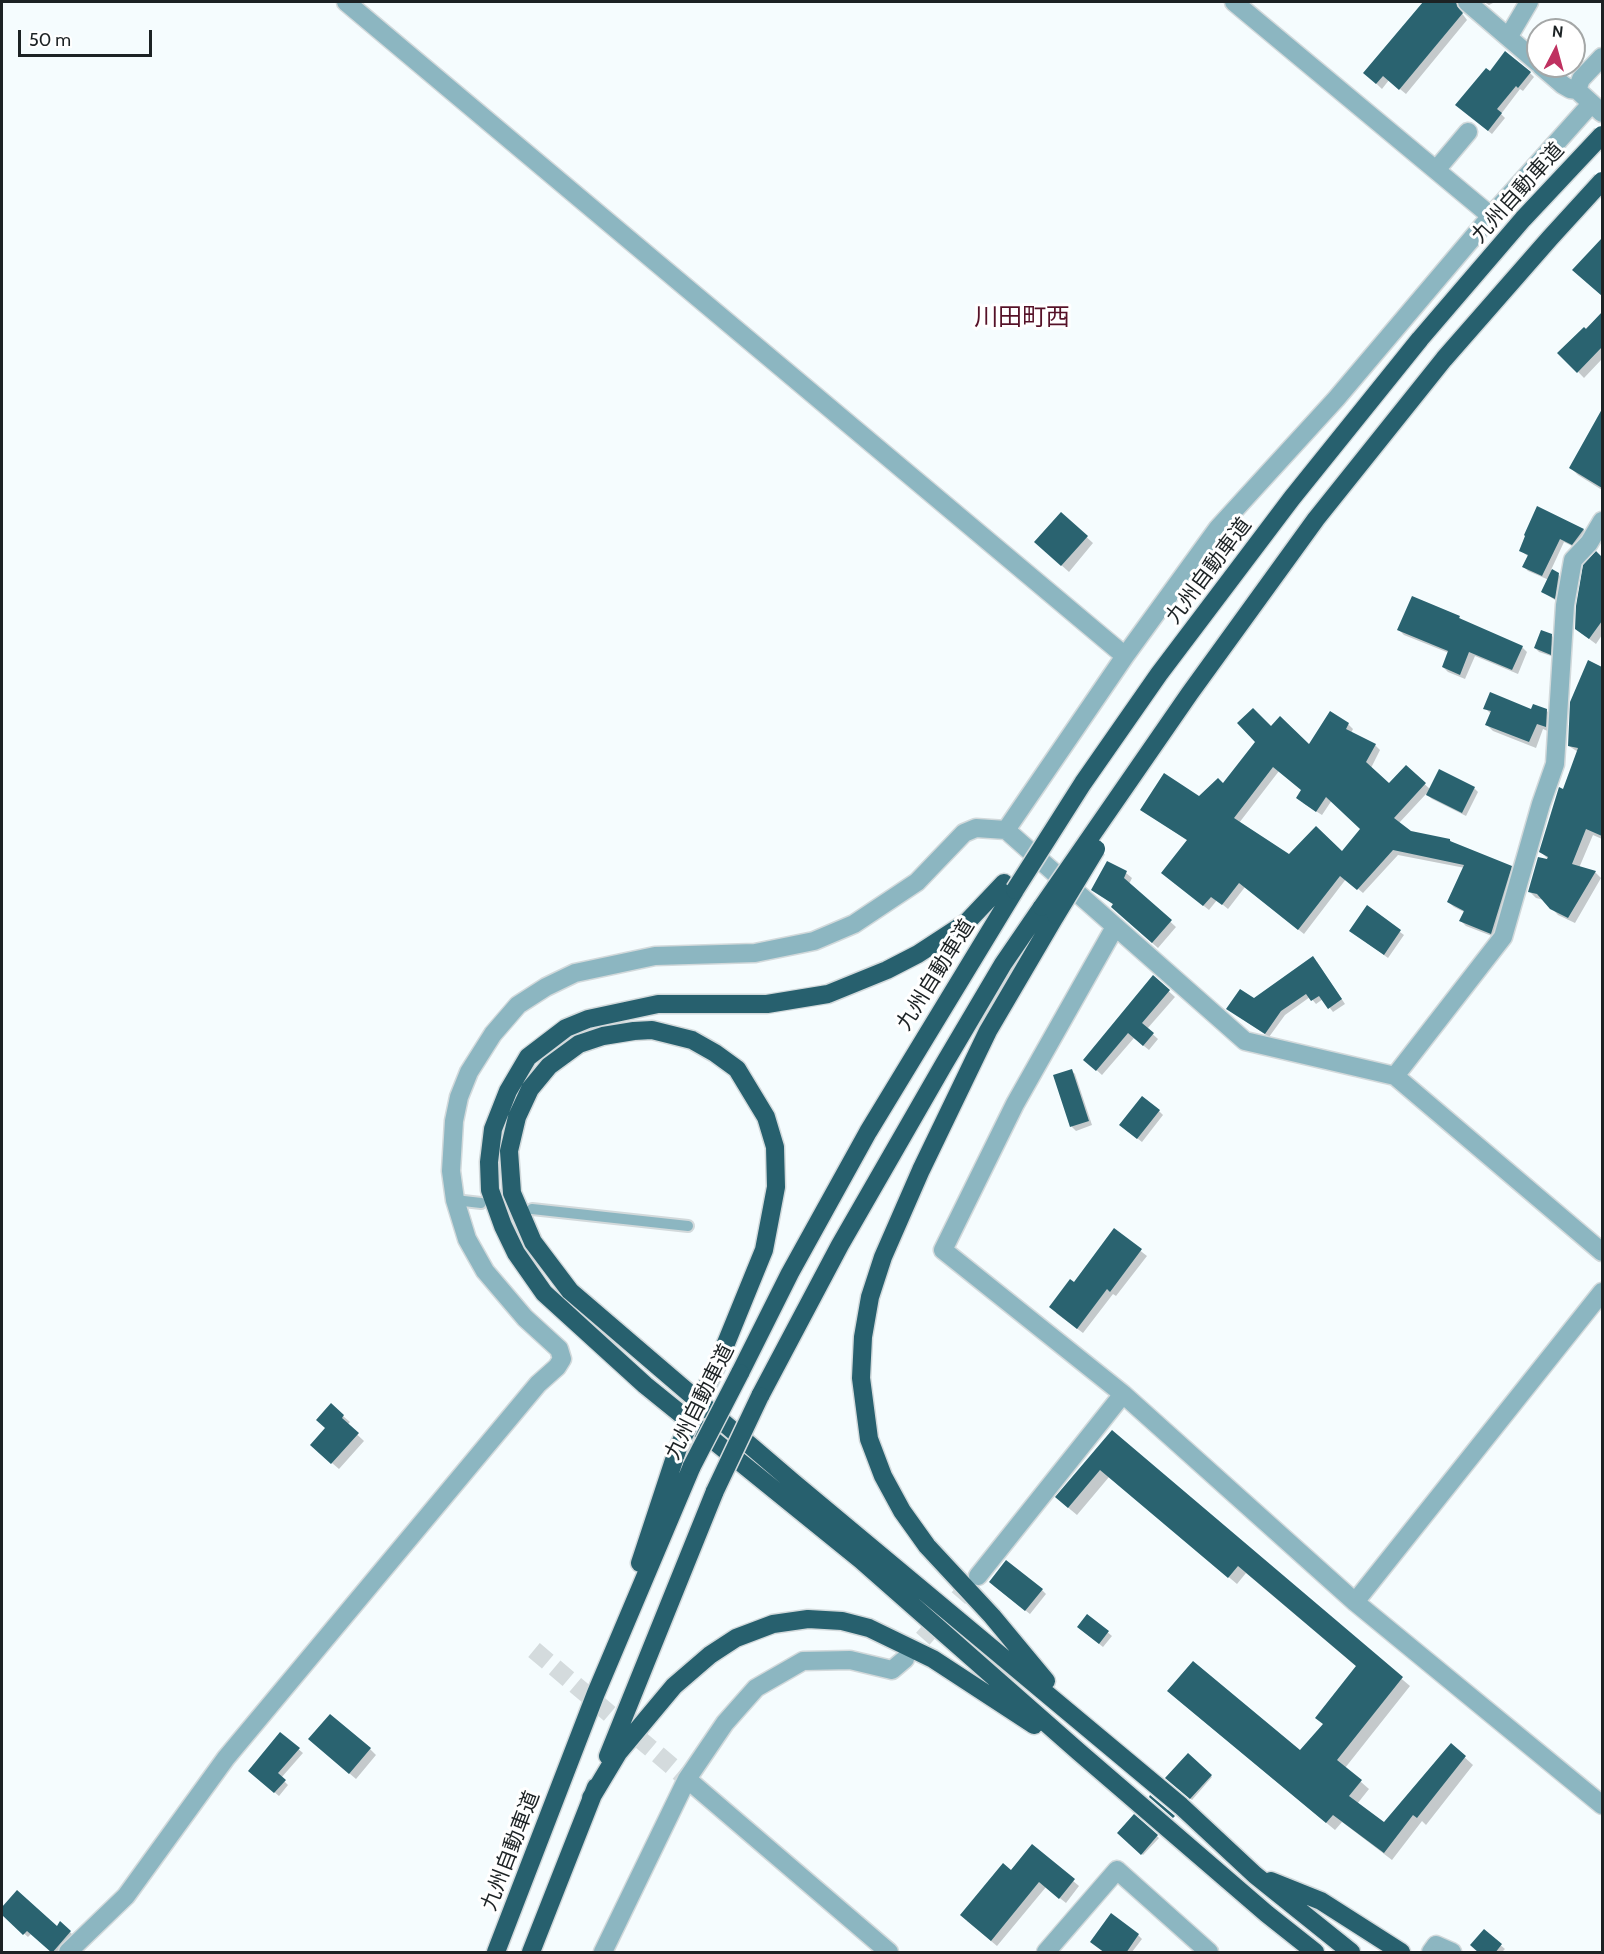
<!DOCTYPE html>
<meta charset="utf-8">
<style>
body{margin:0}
#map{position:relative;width:1604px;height:1954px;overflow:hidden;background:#f5fcfe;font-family:Cabin,sans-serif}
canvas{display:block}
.frame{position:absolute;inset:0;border:3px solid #1c2224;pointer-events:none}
.north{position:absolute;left:1526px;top:18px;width:60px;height:60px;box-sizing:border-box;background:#fff;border:2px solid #a4a7a7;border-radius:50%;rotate:6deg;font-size:16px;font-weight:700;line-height:24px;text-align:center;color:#1c2224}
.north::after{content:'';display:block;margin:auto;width:21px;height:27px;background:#bf3160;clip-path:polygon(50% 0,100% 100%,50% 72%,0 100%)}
.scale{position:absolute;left:18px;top:30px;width:134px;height:27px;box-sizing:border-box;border:3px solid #1c2224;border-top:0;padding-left:8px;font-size:18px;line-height:21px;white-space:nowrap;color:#1c2224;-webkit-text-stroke:4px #fff;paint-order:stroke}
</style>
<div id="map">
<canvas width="1604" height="1954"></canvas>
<div class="frame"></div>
<div class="north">N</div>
<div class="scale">50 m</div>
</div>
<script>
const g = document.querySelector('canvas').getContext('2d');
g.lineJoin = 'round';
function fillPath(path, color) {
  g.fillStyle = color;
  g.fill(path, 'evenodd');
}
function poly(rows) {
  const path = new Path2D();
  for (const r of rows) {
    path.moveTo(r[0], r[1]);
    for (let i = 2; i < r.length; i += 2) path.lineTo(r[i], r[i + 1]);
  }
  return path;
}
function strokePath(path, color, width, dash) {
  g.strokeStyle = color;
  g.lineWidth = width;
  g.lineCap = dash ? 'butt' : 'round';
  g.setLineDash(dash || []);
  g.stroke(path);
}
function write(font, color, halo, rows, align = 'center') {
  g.font = font + ' Cabin,"Noto Sans JP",sans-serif';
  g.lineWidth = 6;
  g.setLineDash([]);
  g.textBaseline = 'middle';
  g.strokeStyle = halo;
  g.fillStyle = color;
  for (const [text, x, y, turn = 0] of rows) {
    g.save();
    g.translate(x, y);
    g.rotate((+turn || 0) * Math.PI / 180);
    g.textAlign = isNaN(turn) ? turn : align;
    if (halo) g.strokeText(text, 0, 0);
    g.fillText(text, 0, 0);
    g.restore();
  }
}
fillPath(poly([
 [1426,2,1464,2,1461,12,1467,20,1406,94,1389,80,1382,89,1365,73],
 [1484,2,1495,2,1489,5],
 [1490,73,1530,73,1534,77,1523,91,1520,89,1501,114,1505,118,1492,134,1461,109],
 [1602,241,1602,295,1574,270],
 [1602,313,1602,359,1584,378,1560,353],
 [1597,420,1602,423,1602,490,1578,475,1571,468],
 [1538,508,1584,530,1587,534,1576,548,1564,542,1551,570,1563,578,1558,602,1543,592,1549,580,1528,571,1524,567,1529,557,1521,551],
 [1061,514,1093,543,1069,572,1042,548],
 [1597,554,1602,559,1602,635,1596,644,1576,629],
 [1459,617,1464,622,1522,647,1527,652,1518,674,1475,656,1465,679,1448,672,1443,667,1449,653,1404,635,1399,630],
 [1551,635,1555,639,1554,657,1539,652,1535,648],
 [1588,662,1602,668,1602,839,1593,835,1579,868,1595,872,1601,878,1575,923,1558,915,1544,900,1536,898,1529,891,1550,861,1541,852,1578,752,1569,746],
 [1485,708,1546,710,1553,717,1552,733,1543,729,1536,748,1493,731,1487,725,1491,714],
 [1348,724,1353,729,1351,733,1375,745,1380,750,1371,768,1389,785,1406,767,1431,790,1440,771,1474,788,1478,792,1466,816,1432,799,1426,794,1399,823,1410,832,1450,840,1453,844,1511,867,1516,872,1497,938,1466,926,1461,921,1464,912,1454,907,1448,902,1465,868,1398,855,1363,893,1346,879,1304,934,1245,887,1228,909,1217,900,1209,910,1168,878,1188,841,1142,810,1200,798,1224,785,1271,728,1310,747],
 [1279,771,1303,791,1303,803,1322,815,1332,800,1362,829,1343,854,1289,856,1239,823],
 [1126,873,1132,878,1129,884,1176,927,1158,948,1118,913,1114,905,1093,890],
 [1367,908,1404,935,1388,958,1355,934],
 [1317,962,1345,1004,1333,1012,1323,999,1316,1004,1310,997,1285,1015,1269,1037,1232,1012],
 [1153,977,1175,997,1147,1029,1158,1039,1149,1050,1134,1038,1102,1075,1091,1065],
 [1071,1070,1075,1074,1092,1125,1076,1131,1072,1127,1055,1076],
 [1159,1111,1163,1115,1142,1142,1125,1129],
 [1115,1231,1147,1256,1116,1296,1113,1294,1083,1333,1056,1313,1074,1284],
 [343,1416,350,1422,347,1425,364,1441,339,1469,318,1451],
 [1112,1433,1410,1686,1345,1768,1369,1789,1357,1804,1384,1824,1451,1745,1473,1765,1426,1825,1422,1821,1392,1860,1342,1822,1335,1830,1177,1699,1300,1752,1324,1725,1357,1667,1246,1573,1237,1584,1109,1477,1077,1515,1065,1505],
 [994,1586,1042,1590,1046,1594,1030,1614],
 [1088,1616,1112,1636,1103,1647,1083,1631],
 [281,1734,303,1753,281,1778,288,1785,279,1796,254,1775],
 [316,1745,370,1749,376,1755,356,1779],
 [1188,1755,1212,1777,1192,1800,1167,1778],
 [1134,1816,1159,1838,1143,1855,1119,1833],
 [1032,1846,1079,1886,1066,1903,1046,1887,997,1946,967,1921],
 [17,1892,57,1928,61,1923,74,1936,59,1952,53,1952,32,1933,28,1937,2,1914,2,1909],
 [1484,1931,1505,1949,1502,1952,1480,1952],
 [1138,1935,1142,1939,1132,1952,1106,1952]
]), '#0003');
fillPath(poly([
 [1423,2,1456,2,1457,6,1463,13,1399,90,1383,76,1376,84,1363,73],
 [1505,51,1531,72,1518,88,1516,86,1497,109,1502,113,1488,131,1455,105,1486,68,1490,71],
 [1602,238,1602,296,1572,270],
 [1602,312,1602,347,1577,373,1557,353,1584,327,1586,329],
 [1602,409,1602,488,1569,468],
 [1537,506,1584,529,1572,545,1560,539,1542,576,1522,567,1528,555,1519,551,1525,536,1524,535],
 [1061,512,1088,536,1061,566,1034,542],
 [1596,551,1602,557,1602,621,1589,639,1575,629,1576,606,1583,565],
 [1552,569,1559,573,1555,599,1541,592],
 [1412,596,1460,616,1459,618,1523,646,1512,670,1469,652,1460,675,1442,667,1448,651,1397,630],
 [1541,630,1552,634,1551,655,1534,648],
 [1588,660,1602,667,1602,836,1586,829,1572,864,1596,871,1568,918,1550,909,1537,894,1528,892,1538,857,1547,859,1548,857,1539,852,1559,787,1563,789,1578,748,1568,746,1570,702],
 [1490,692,1531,709,1533,704,1547,709,1546,727,1537,724,1529,742,1485,725,1491,711,1483,709],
 [1253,708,1271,726,1280,716,1309,744,1330,711,1349,723,1346,729,1376,744,1366,762,1389,783,1406,765,1426,783,1394,818,1411,831,1450,839,1450,841,1512,866,1491,934,1459,921,1464,911,1447,902,1464,865,1393,850,1357,890,1340,876,1298,930,1239,883,1222,905,1211,897,1203,906,1161,873,1187,840,1140,810,1164,773,1199,796,1218,778,1223,783,1255,742,1237,723],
 [1273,767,1301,790,1296,798,1316,812,1326,797,1360,829,1342,851,1316,826,1289,854,1234,818],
 [1439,769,1475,787,1462,813,1426,795],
 [1107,861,1127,871,1124,878,1172,920,1152,943,1111,907,1113,904,1091,890],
 [1367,905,1401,930,1384,955,1349,931],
 [1313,956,1342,999,1328,1009,1319,996,1311,1001,1306,994,1281,1011,1265,1034,1226,1009,1240,989,1254,998],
 [1153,975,1170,990,1142,1023,1154,1033,1143,1046,1128,1033,1096,1071,1083,1060],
 [1072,1069,1089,1121,1070,1127,1053,1075],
 [1142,1096,1160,1110,1137,1139,1119,1125],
 [1114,1228,1142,1249,1110,1292,1107,1289,1077,1329,1049,1307,1070,1279,1074,1282],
 [331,1403,344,1415,342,1418,359,1433,331,1464,310,1445,325,1428,316,1420],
 [1112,1430,1403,1677,1337,1760,1362,1780,1349,1796,1384,1822,1451,1743,1466,1756,1417,1818,1413,1815,1384,1853,1333,1815,1326,1823,1167,1691,1193,1661,1300,1750,1323,1724,1315,1718,1356,1666,1238,1566,1228,1578,1100,1470,1068,1508,1055,1497],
 [1006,1560,1043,1589,1025,1611,989,1582],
 [1087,1614,1109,1631,1099,1644,1077,1627],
 [330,1714,371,1748,349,1774,308,1739],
 [280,1732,300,1748,278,1773,286,1780,274,1793,248,1771],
 [1188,1753,1212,1775,1190,1799,1165,1778],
 [1150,1795,1175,1816,1173,1818,1149,1797],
 [1134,1814,1158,1835,1141,1855,1117,1833],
 [1032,1844,1075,1879,1059,1899,1039,1882,991,1941,960,1915,1003,1863,1011,1870],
 [17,1890,57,1926,60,1921,71,1931,52,1953,27,1931,23,1935,2,1915,2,1907],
 [1111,1913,1139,1934,1126,1953,1105,1953,1090,1942],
 [1484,1929,1502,1944,1495,1953,1479,1953,1470,1945]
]), '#2a6370');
strokePath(poly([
 [534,1650,687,1779],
 [905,1659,977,1577]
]), '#d4dbdd', 18, [18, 9]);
const lane = poly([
 [455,1200,481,1203],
 [532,1209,688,1226]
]);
const street = poly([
 [346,2,1125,656],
 [1234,2,1491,216],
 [1467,2,1538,63],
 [1509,36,1529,2],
 [1602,57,1581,79,1577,90,1602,113],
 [1541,66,1563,85,1570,89,1577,90],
 [1436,170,1468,132],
 [1006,830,1125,656,1218,528,1336,399,1491,216,1591,104],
 [1115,927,1015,1104,943,1250,1123,1394,1355,1602,1602,1805],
 [1395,1076,1503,937,1541,804,1555,764,1565,605,1573,560,1589,543,1602,521],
 [978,1576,1123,1394],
 [1355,1602,1602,1292],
 [687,1779,889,1952],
 [68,1952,126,1896,226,1758,538,1384,557,1367,562,1359,559,1349,525,1318,485,1271,467,1239,455,1200,451,1171,454,1121,459,1097,469,1072,493,1034,518,1005,546,987,575,973,655,956,755,953,814,941,854,924,917,882,964,833,976,828,1006,830,1245,1041,1395,1076,1602,1252],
 [603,1952,687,1779,725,1723,756,1688,803,1661,850,1660,892,1670,905,1659],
 [1046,1952,1117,1870,1209,1952],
 [1431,1952,1436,1945,1452,1952]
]);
const highway = poly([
 [1004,883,967,922,918,954,887,970,828,994,767,1004,658,1004,588,1019,566,1028,528,1057,508,1091,493,1129,489,1162,490,1190,503,1226,516,1253,544,1293,645,1385,861,1560,1079,1752,1267,1914,1315,1952],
 [720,1358,764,1250,776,1187,775,1147,766,1117,737,1069,715,1053,692,1040,652,1030,634,1031,603,1036,579,1044,549,1066,530,1089,517,1117,509,1151,512,1193,533,1242,570,1291,794,1483,1181,1806,1255,1875,1351,1952],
 [740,1373,790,1273,868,1132,1015,890],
 [760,1396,840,1245,944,1064,1003,964,1042,907],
 [640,1563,678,1448],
 [1046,1681,992,1616,927,1546,902,1511,883,1476,869,1439,861,1378,863,1337,870,1297,883,1257,921,1170,988,1031,1056,915],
 [608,1756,715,1491],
 [591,1798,618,1753,674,1686,710,1655,736,1638,773,1624,808,1619,842,1621,869,1628,933,1659,1034,1725],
 [1271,1881,1321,1901,1401,1952],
 [496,1952,596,1693,692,1466],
 [531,1952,596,1787]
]);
strokePath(lane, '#d2d9db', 14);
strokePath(street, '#d2d9db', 21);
strokePath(highway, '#d2d9db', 21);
strokePath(lane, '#8cb6c1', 10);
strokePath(street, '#8cb6c1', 18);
strokePath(highway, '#27606e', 18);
const highwayBridge = poly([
 [1015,890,1083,783,1159,674,1292,498,1420,339,1523,219,1602,135],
 [1042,907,1190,693,1316,519,1444,359,1550,238,1602,181],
 [1056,915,1096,849],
 [678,1448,720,1358],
 [692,1466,740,1373],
 [715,1491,760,1396]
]);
strokePath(highwayBridge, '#d2d9db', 21, []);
strokePath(highwayBridge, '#27606e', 18);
write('21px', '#1c2224', '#fff', [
 ["九州自動車道",1518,193,-48],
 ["九州自動車道",1209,571,-53],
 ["九州自動車道",936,975,-58],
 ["九州自動車道",700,1402,-63],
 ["九州自動車道",511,1851,-69]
]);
write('24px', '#561228', '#fff', [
 ["川田町西",1022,318]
]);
</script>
